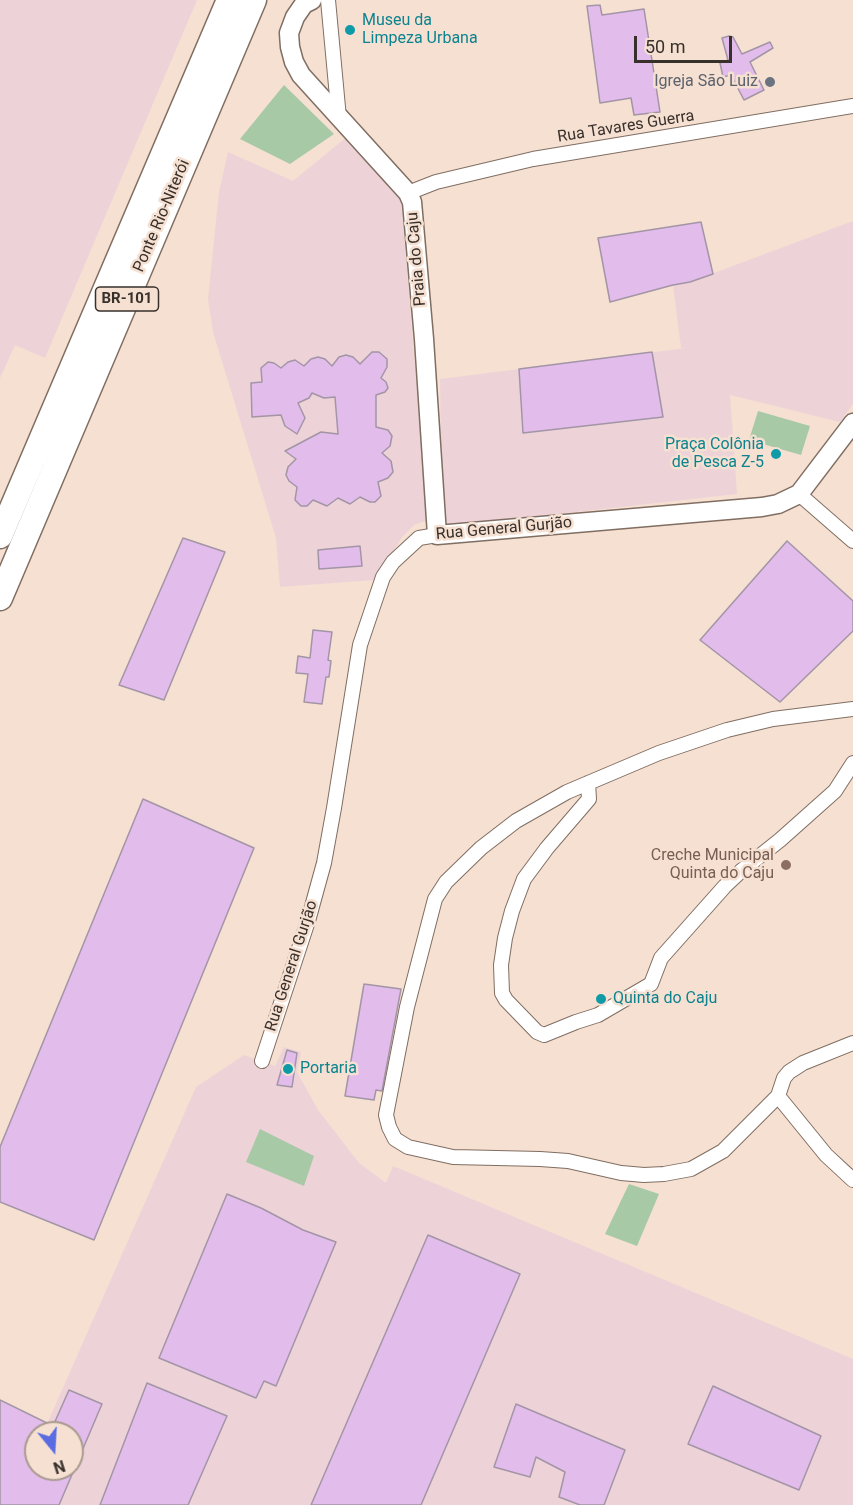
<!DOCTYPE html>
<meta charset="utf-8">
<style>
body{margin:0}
#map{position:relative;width:853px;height:1505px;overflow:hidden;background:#f5e0d2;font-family:Roboto,sans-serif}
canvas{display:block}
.north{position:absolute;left:24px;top:1421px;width:60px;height:60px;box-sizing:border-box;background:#f5e0d2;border:2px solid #a99a8f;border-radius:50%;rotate:162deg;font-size:16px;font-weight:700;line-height:24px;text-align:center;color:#38302b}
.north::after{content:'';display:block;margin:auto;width:21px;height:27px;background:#5a6ce2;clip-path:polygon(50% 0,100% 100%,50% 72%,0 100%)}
.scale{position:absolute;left:634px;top:36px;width:98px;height:27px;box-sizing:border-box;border:3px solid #38302b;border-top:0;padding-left:8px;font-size:18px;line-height:21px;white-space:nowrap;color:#38302b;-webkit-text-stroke:4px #f5e0d2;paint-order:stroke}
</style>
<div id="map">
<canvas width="853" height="1505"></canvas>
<div class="north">N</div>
<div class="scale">50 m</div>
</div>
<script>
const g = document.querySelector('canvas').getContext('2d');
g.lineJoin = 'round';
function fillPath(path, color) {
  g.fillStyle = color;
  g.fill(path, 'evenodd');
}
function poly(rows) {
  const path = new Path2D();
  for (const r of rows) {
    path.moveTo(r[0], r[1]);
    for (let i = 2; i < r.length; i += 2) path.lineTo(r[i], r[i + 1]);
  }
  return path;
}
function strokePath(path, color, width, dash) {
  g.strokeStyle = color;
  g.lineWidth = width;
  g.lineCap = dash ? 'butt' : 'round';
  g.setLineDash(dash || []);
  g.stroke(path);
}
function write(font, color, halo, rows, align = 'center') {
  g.font = font + ' Roboto,sans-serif';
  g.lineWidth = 5;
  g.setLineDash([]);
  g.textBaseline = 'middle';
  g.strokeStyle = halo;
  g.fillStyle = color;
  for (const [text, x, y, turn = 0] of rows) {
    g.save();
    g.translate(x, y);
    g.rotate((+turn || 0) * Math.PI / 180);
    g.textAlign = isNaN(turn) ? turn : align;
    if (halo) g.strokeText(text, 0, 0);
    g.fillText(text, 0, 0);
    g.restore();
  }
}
fillPath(poly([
 [0,0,197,0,45,358,15,345,0,378],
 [349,135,401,199,428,520,414,525,402,537,375,580,280,587,276,538,213,332,208,299,219,192,228,152,293,181],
 [853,221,853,404,840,422,730,395,737,494,442,527,440,379,687,348,681,348,673,285,690,282],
 [284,1047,301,1052,297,1072,318,1110,359,1163,386,1183,393,1166,853,1359,853,1505,12,1505,36,1469,72,1469,72,1433,43,1433,196,1087,244,1055,275,1066]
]), '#edd3d7');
fillPath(poly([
 [284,85,334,134,290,164,240,139],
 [758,411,810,426,801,455,749,440],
 [260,1129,314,1156,304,1186,246,1162],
 [629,1184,659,1194,637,1246,605,1234]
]), '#a7c9a6');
const building = poly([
 [600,5,602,15,644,9,660,112,634,115,631,98,600,103,587,6,600,5],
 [729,36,733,37,742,54,770,42,773,48,750,62,764,90,744,100,731,75,723,77,720,63,728,60,722,38,729,36],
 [701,222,713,274,690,282,673,285,610,302,598,238,701,222],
 [372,352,379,352,387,359,387,367,381,378,386,382,388,388,385,392,376,395,376,427,388,430,392,436,390,446,382,453,391,461,393,472,388,478,378,482,381,496,375,502,370,502,360,497,350,504,338,498,327,506,313,500,307,506,301,506,295,500,297,487,289,481,286,475,288,467,296,459,285,451,321,432,338,434,335,397,324,398,312,393,309,398,298,403,305,418,297,434,285,426,281,415,252,417,251,383,262,382,261,368,268,362,274,363,281,368,288,362,295,360,304,366,311,359,318,357,325,359,332,366,339,357,346,355,353,357,360,364,372,352],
 [652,352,663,417,523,433,519,369,652,352],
 [183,538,225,552,164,700,119,685,183,538],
 [787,541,853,601,853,631,780,702,700,640,787,541],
 [360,546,362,566,319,569,318,550,360,546],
 [313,630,332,632,328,660,331,661,329,677,326,677,322,704,304,702,308,674,296,673,298,656,310,658,313,630],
 [143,799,254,848,94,1240,0,1202,0,1147,143,799],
 [364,984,401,989,382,1091,376,1090,374,1100,345,1096,364,984],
 [287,1050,297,1053,292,1087,277,1085,287,1050],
 [227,1194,261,1208,303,1230,336,1242,276,1386,264,1381,256,1398,159,1358,227,1194],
 [428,1235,520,1274,421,1505,311,1505,428,1235],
 [147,1383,227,1416,188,1505,100,1505,147,1383],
 [713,1386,821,1436,799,1490,688,1444,713,1386],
 [69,1390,102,1404,59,1505,0,1505,0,1400,53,1426,69,1390],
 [36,1433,72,1433,72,1469,36,1469,36,1433],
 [516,1404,625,1450,604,1505,580,1505,559,1497,565,1472,536,1457,530,1477,494,1467,516,1404]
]);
fillPath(building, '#e2bceb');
strokePath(building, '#a395a6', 1.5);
const street = poly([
 [328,0,339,118],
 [408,193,436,182,533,159,853,106],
 [799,494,853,541],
 [853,709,773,719,727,730,659,753,567,792,516,821,481,848,446,882,435,899,407,1007,386,1115,389,1127,395,1139,408,1147,453,1157,540,1159,568,1161,621,1173,644,1175,664,1174,691,1169,723,1151,778,1096,784,1078,789,1072,803,1063,853,1043],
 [588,783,589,799,547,848,524,879,512,911,505,938,501,965,502,993,506,1000,537,1032,544,1035,576,1022,598,1015,651,984,661,958,725,886,741,871,780,840,835,791,853,763],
 [262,1061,308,921,324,863,334,808,360,645,383,577,393,562,419,538,437,535],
 [778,1096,826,1155,853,1180]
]);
const secondary = poly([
 [312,0,304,4,295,17,289,33,290,47,294,62,301,75,408,193,412,202,424,339,437,535,762,507,778,504,799,494,853,423]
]);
const highway = poly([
 [0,536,229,0],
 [0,598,254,0]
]);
strokePath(street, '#806e62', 16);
strokePath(secondary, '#806e62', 21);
strokePath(highway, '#806e62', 27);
strokePath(street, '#fff', 14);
strokePath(secondary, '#fff', 18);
strokePath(highway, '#fff', 24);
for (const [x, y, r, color] of [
 [350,30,6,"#0f9aa8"],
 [770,82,6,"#6b7280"],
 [776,454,6,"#0f9aa8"],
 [786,865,6,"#8d6e63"],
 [601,999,6,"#0f9aa8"],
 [288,1069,6,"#0f9aa8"]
]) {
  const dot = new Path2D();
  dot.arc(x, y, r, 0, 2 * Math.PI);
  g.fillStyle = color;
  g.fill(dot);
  strokePath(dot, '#f5e0d2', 2);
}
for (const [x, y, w] of [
 [127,299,63]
]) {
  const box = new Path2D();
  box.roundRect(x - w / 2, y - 12, w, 24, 4.5);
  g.fillStyle = '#f5e0d2';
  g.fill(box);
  strokePath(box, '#38302b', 1.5);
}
write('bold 15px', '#38302b', null, [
 ["BR-101",127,299]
]);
write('16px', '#0d838f', '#f5e0d2', [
 ["Museu da",362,21],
 ["Limpeza Urbana",362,39],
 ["Praça Colônia",764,445,"right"],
 ["de Pesca Z-5",764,463,"right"],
 ["Quinta do Caju",613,999],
 ["Portaria",300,1069]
], 'left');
write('16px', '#5b616d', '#f5e0d2', [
 ["Igreja São Luiz",758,82]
], 'right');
write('16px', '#38302b', '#f5e0d2', [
 ["Rua Tavares Guerra",626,127,-9],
 ["Ponte Rio-Niterói",162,216,-67],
 ["Praia do Caju",417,259,-95],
 ["Rua General Gurjão",504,529,-5],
 ["Rua General Gurjão",292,966,-72]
]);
write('16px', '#785e54', '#f5e0d2', [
 ["Creche Municipal",774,856],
 ["Quinta do Caju",774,874]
], 'right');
</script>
